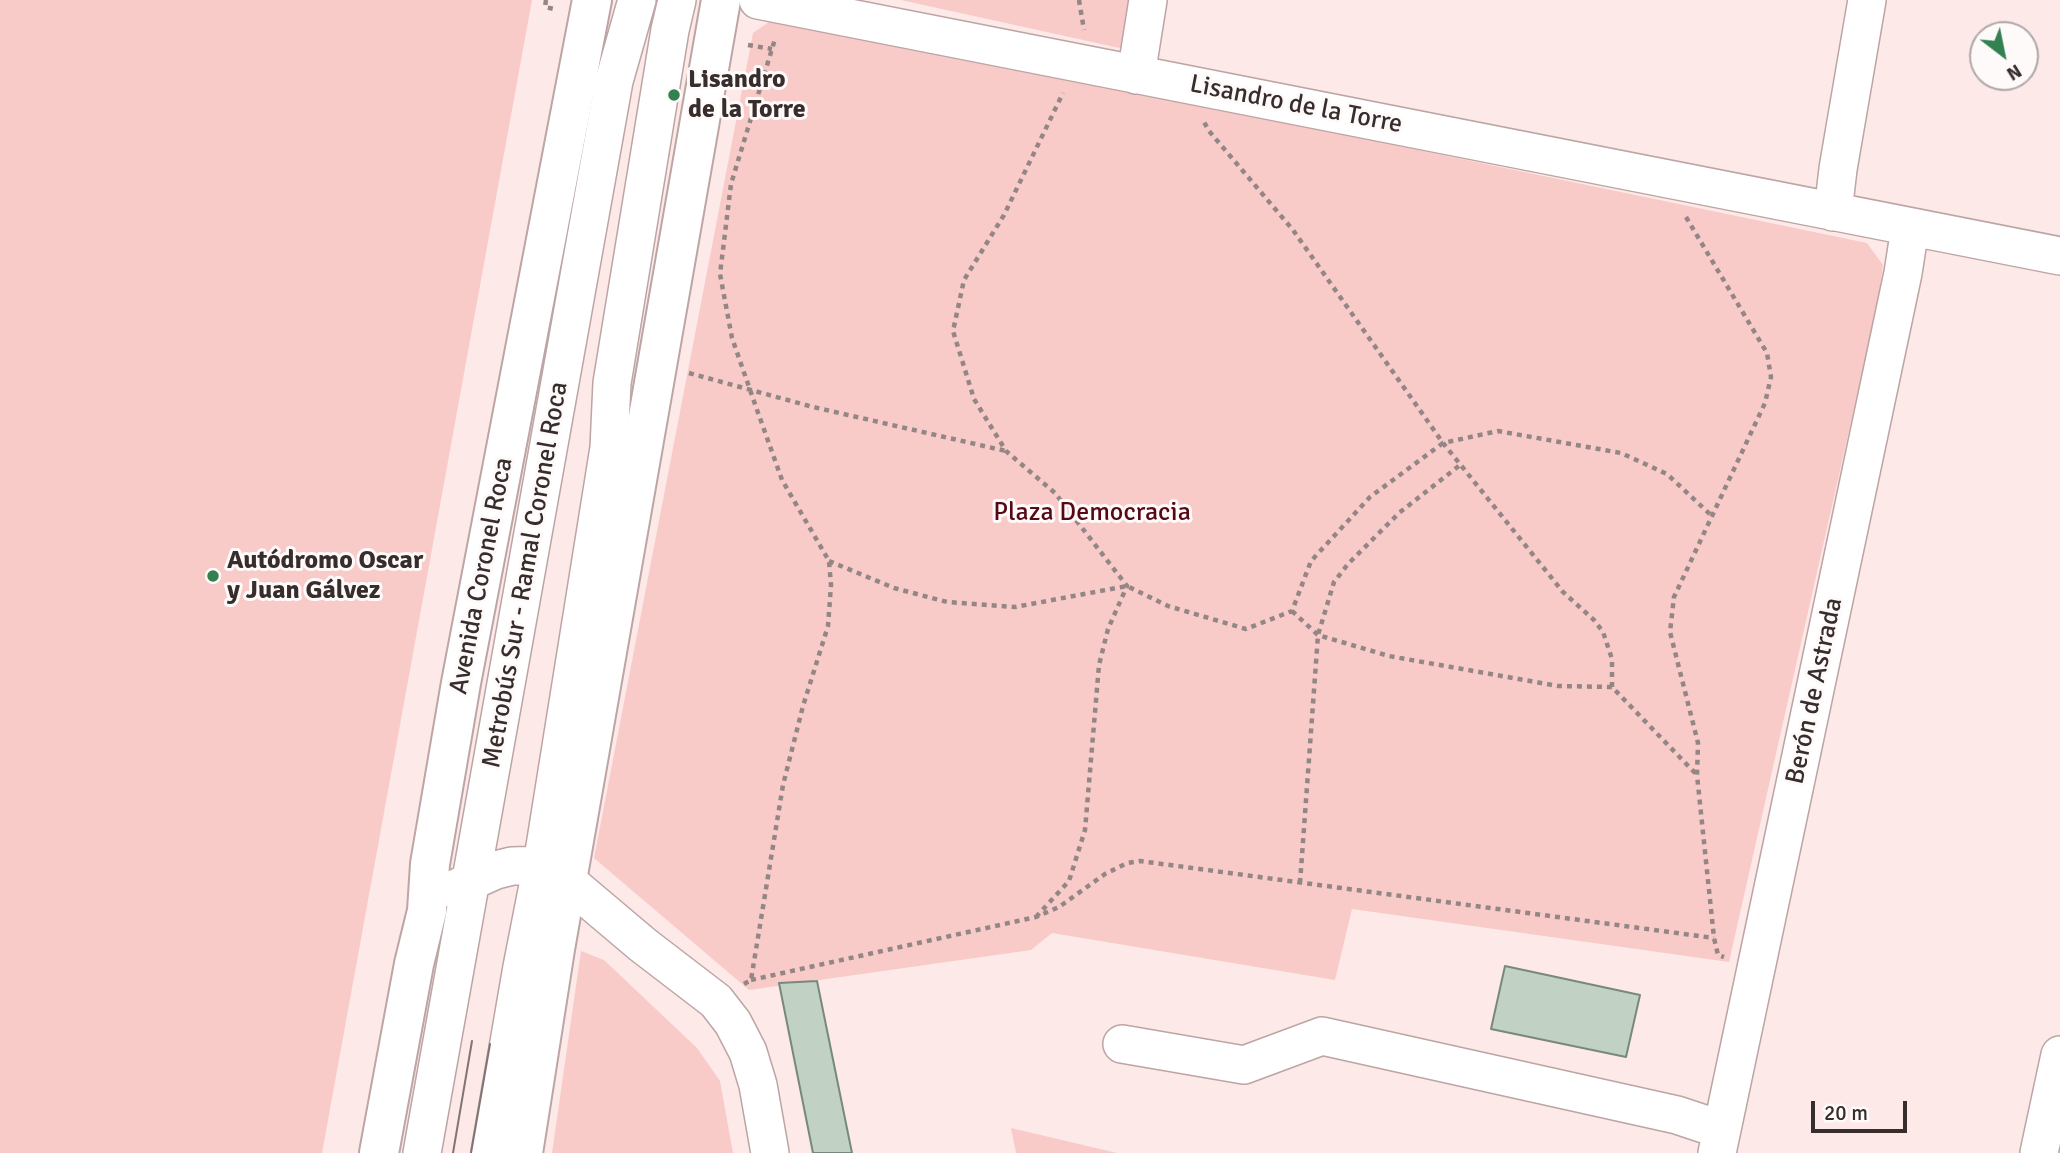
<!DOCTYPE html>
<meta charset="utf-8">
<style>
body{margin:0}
#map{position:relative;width:2060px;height:1153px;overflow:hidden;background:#fce9e8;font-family:Signika,sans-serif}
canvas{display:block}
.north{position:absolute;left:1969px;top:21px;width:70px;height:70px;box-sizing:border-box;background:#fffafa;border:2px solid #afa8a8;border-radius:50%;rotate:148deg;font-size:19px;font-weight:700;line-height:28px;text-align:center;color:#362d2c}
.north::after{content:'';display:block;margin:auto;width:24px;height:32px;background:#338151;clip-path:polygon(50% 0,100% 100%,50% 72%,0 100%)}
.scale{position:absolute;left:1811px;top:1101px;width:96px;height:32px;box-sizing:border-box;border:4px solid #362d2c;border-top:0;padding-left:9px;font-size:21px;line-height:24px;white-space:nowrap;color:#362d2c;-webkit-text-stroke:5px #fffafa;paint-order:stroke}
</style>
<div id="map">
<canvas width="2060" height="1153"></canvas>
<div class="north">N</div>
<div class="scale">20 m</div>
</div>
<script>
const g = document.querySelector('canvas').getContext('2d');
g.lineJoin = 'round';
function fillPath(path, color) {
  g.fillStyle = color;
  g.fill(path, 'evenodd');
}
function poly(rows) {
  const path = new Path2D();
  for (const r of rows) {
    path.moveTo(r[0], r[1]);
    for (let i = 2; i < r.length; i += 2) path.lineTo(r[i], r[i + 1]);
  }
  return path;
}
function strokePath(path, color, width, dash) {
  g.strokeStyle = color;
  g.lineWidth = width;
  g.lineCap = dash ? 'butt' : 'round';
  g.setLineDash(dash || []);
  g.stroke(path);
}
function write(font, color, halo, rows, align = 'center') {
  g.font = font + ' Signika,sans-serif';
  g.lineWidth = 6;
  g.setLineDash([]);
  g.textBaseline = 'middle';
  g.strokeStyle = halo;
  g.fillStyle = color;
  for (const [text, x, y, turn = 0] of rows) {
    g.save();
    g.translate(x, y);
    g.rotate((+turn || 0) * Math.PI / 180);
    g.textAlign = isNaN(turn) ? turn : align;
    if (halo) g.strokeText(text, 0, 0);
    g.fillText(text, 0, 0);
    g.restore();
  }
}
fillPath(poly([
 [0,0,532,0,322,1153,0,1153],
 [901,0,1131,0,1124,49],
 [776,17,1867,243,1883,265,1878,302,1729,962,1352,909,1335,980,1052,933,1031,950,749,990,594,858,753,33],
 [581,951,604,960,697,1048,720,1081,733,1153,552,1153],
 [1011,1128,1117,1153,1016,1153]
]), '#f8cbc9');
const building = poly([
 [1505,966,1640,995,1626,1057,1491,1029,1505,966],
 [817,981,852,1153,813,1153,779,983,817,981]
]);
fillPath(building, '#c1d2c5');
strokePath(building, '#78887c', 2);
const minor = poly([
 [758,0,2060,256],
 [1136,75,1148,0],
 [1833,212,1838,169,1867,0],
 [454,889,496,870,512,866,542,865,549,874,566,880,643,945,716,1001,733,1023,748,1052,758,1085,770,1153],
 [1122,1044,1244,1065,1322,1036,1677,1115,1722,1130],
 [422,1153,614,81,637,0],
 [490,1153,522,967,542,865,609,448,612,383,670,30,677,0],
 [1717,1153,1903,273,1910,228],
 [2039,1153,2060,1055]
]);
const major = poly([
 [379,1153,414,964,427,911,430,864,461,683,592,0],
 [523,1153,555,949,721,0]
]);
strokePath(minor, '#bca5a4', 40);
strokePath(major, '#bca5a4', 42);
strokePath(poly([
 [546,0,545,7,554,9],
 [1079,0,1084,30],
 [748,45,772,49],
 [1686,217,1767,353,1771,377,1765,403,1674,597,1670,632,1698,743,1697,775,1714,938,1718,955,1724,957],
 [689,373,813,407,1006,451],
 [829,561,894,588,947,602,1015,607,1127,586,1168,606,1246,629,1292,611,1311,561,1370,497,1443,443,1293,230,1209,131,1204,122],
 [1292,611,1318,635,1389,656,1558,686,1612,687,1697,775],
 [1612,687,1612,659,1603,632,1594,620,1563,592,1443,443,1498,431,1621,453,1667,474,1713,517],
 [1300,883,1318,635,1334,582,1348,564,1399,513,1460,465],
 [1036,917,1069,881,1085,830,1099,665,1108,629,1127,586,1055,493,1006,451,974,399,953,331,964,280,1004,215,1063,93],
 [751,980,1036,917,1059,907,1105,874,1127,863,1140,861,1714,938],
 [744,984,751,980,783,785,803,706,828,626,831,585,829,561,782,480,756,407,732,338,720,274,731,184,775,39]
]), '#938685', 4.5, [5, 5]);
strokePath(minor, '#fff', 37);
strokePath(major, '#fff', 38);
strokePath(poly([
 [453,1153,472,1041],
 [471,1153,490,1044]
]), '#817473', 2);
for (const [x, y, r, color] of [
 [674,95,7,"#338151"],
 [213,576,7,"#338151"]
]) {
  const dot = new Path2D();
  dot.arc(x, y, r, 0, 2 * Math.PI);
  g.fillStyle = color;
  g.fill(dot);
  strokePath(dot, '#fffafa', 2.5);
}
write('bold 26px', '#362d2c', '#fffafa', [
 ["Lisandro",688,80],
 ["de la Torre",688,110],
 ["Autódromo Oscar",227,561],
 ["y Juan Gálvez",227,591]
], 'left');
write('26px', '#362d2c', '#fffafa', [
 ["Lisandro de la Torre",1296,105,11],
 ["Metrobús Sur - Ramal Coronel Roca",526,575,-80],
 ["Avenida Coronel Roca",482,576,-79],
 ["Berón de Astrada",1815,691,-78]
]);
write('26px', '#570913', '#fffafa', [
 ["Plaza Democracia",1092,513]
]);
</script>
